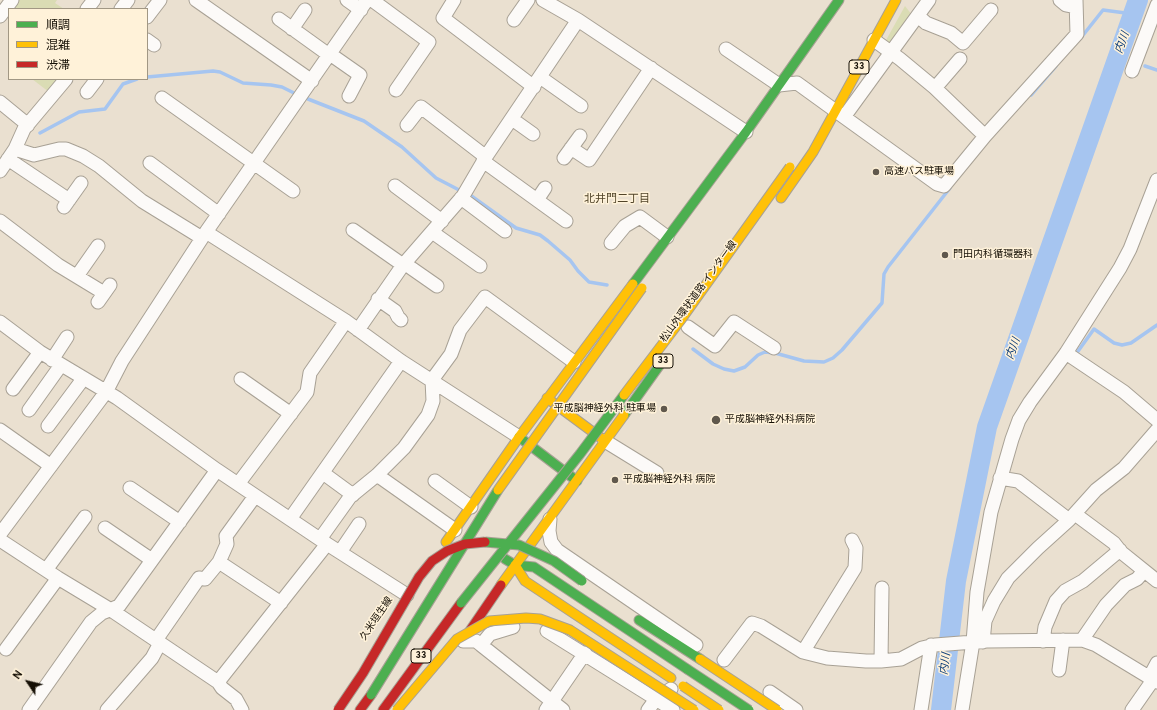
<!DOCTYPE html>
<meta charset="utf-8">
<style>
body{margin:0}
#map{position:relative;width:1157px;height:710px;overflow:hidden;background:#eae0d0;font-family:Overpass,"Noto Sans JP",sans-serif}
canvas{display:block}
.legend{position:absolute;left:8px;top:8px;width:140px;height:72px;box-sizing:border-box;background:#fff2d9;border:1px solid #a19784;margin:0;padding:5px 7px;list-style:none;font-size:12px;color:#150f05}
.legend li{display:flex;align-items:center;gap:8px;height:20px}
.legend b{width:20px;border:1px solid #a19784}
.north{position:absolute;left:8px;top:662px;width:40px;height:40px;-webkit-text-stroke:3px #fff2d9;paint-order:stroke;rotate:305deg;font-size:11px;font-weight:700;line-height:16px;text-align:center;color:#150f05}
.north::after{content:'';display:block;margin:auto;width:14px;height:18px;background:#150f05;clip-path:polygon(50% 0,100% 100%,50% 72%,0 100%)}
</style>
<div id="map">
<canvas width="1157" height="710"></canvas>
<ul class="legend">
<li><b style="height:5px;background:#4caf50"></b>順調</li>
<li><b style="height:5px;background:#ffc107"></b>混雑</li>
<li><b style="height:5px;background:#c62828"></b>渋滞</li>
</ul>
<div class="north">N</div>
</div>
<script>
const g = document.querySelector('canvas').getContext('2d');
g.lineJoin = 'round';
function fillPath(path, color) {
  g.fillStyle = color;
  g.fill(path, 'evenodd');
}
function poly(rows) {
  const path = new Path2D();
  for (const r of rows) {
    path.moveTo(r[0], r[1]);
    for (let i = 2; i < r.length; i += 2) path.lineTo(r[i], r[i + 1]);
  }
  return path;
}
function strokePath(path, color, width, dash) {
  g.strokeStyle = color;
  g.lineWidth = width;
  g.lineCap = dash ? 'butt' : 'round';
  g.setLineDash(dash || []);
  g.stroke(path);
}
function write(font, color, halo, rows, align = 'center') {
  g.font = font + ' Overpass,"Noto Sans JP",sans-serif';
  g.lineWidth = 3;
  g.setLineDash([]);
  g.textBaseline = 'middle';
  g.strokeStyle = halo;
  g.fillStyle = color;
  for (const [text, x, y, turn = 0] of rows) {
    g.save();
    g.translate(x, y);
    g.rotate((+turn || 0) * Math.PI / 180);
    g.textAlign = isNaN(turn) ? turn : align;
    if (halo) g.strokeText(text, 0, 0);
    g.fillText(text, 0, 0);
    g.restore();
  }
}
fillPath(poly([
 [17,0,57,0,55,3,64,9,10,9],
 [905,6,912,15,891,45,885,42],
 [32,79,59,79,49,92]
]), '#dadcb4');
strokePath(poly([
 [1080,39,1103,10,1133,14],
 [1145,66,1157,70],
 [147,77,213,71,220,72,243,83,271,85,282,87,294,93],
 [1031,95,1056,66],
 [308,99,364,121,402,147,436,178,461,191],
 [40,133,79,112,105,109,123,84,137,79],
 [470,195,516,228,540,235,548,241,570,260,578,271,589,282,607,285],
 [693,349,713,364,724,369,734,371,745,367,758,355,765,352,775,353,804,361,824,362,833,358,842,350,882,303,884,274,888,267,950,188],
 [1076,354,1094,329,1114,343,1122,345,1131,343,1157,325]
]), '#a6c5f0', 3.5);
strokePath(poly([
 [941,710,956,581,987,427,1138,0]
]), '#a6c5f0', 20);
const street = poly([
 [196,0,312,81],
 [347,0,361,10],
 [372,0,429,42,396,90],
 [454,0,443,18,534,87],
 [543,0,578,20,746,132],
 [1060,0,1066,5,1076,7],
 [87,9,94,0],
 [121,9,128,0],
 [0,16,12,0],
 [918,16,926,23,951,33,963,43,991,10],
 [147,17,160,0],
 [279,19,329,55],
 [514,20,528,0],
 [292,29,305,10],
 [147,40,154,45],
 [874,40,900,59,935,88,985,136],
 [726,49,779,85,797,83,844,117,929,0],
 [330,54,360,75,349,96],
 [1132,71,1157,5],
 [540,77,581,106],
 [935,88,960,59],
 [87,92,97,79],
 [162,98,293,191],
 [0,102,28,125],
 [844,117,937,184,944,186,985,136,1077,34,1076,0],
 [512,119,533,134],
 [407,125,421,107,486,157],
 [571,148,589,160,651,68],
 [15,149,34,155,59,149,66,149,83,156,99,166,142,201,202,238],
 [564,158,580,136],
 [8,159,69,200],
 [483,161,566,221],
 [150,163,219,214],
 [0,171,15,149,24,129,66,79],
 [395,186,442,221],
 [461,198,505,231],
 [537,200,545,188],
 [64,207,81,183],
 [0,221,58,265,104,293],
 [353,230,403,265],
 [206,232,346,321,401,361,519,437],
 [432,232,480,266],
 [611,243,625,226,640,217,667,237],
 [404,263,437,286],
 [77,276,98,246],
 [378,299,395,311,398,317,401,320],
 [98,302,110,285],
 [0,322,40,352,117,398,217,470,327,544,407,595],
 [688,327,715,346,734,322,774,348],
 [358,330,403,265,463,196,487,155,578,20],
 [1066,353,1124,392,1157,420],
 [52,360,67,337],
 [241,379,291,414],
 [13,389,40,352],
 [29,410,61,365],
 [48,426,83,379],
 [0,430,51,466],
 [605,441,657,473],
 [323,473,353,495],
 [377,475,455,530],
 [435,481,471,507],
 [238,484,307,392,310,373,346,321],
 [130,488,180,522],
 [255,496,226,536,227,544,219,562,281,603],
 [1075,514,1114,543,1121,552,1157,581],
 [290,519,401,361],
 [550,519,549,531,551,542,557,550,696,645],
 [1069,520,1096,490,1124,468,1157,430],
 [105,528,152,560],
 [0,534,106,392,122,361,206,232,367,0],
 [320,539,350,497,377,475,404,448,428,415,433,401,432,380,451,354,460,330,485,297,574,362],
 [0,540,58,578,111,610,218,682],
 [340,552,359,524],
 [46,570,85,517],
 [547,631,656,699,671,689],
 [156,640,199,578,205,579,219,562],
 [1082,640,1106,605,1125,585,1137,579,1144,571],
 [463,641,476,641,481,645,490,634,513,627],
 [1043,641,1045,627,1056,601,1065,591,1083,581,1120,550],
 [983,642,985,621,994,601,1008,578,1038,548,1069,520,1018,481,1000,478],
 [481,645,563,710],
 [6,649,58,578],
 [803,652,855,568,856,548,852,540],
 [724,660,752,623,761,626,803,652,827,658,866,661,881,661,901,659,922,648,935,645,987,641,1082,640,1096,645,1157,682],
 [881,661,882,588],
 [1059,670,1063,640],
 [1149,678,1157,663],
 [770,692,796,710],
 [29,710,91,622,102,613,119,606,217,470],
 [107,710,152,658,160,643],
 [242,710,236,699,222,688,218,682,327,544],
 [546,710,585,653],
 [648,710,656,699,673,710],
 [921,710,931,645],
 [962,710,973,642,977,592,991,512,1012,439,1019,420,1030,402,1066,353,1120,268,1130,249,1157,180],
 [1132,710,1153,680]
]);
const fast = poly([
 [633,284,746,132,839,0],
 [624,415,659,366],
 [519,437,577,481],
 [505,559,515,565,534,567,687,669],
 [639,620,700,659]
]);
const slow = poly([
 [781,198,813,152,896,0],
 [547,398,605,441],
 [446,542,519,437,633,284],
 [515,565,525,581,671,678],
 [501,585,624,415]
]);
const jam = poly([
 [469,632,501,585],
 [360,710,371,695],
 [383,710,461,603]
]);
strokePath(street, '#a8a195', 15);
strokePath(fast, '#a8a195', 11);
strokePath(slow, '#a8a195', 11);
strokePath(jam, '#a8a195', 11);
strokePath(street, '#fcfaf8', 13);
strokePath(fast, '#4caf50', 9);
strokePath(slow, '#ffc107', 9);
strokePath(jam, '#c62828', 9);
const fastBridge = poly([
 [485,542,519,545,554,561,582,581],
 [461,603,580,454,624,395],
 [687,669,749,710],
 [371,695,498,490]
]);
const slowBridge = poly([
 [624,395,680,321,790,167],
 [498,490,642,288],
 [700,659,777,710],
 [683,686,719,710],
 [397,710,457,639,489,621,526,618,540,619,570,630,694,710]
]);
const jamBridge = poly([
 [338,710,363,673,419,577,432,561,447,551,465,544,485,542]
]);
strokePath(fastBridge, '#a8a195', 11, []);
strokePath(slowBridge, '#a8a195', 11, []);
strokePath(jamBridge, '#a8a195', 11, []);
strokePath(fastBridge, '#4caf50', 9);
strokePath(slowBridge, '#ffc107', 9);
strokePath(jamBridge, '#c62828', 9);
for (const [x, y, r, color] of [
 [876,172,4,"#60584c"],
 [945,255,4,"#60584c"],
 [664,409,4,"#60584c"],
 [716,420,5,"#60584c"],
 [615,480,4,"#60584c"]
]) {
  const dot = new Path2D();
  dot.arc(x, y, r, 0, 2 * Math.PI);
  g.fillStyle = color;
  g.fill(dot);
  strokePath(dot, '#fff2d9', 1.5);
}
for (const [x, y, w] of [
 [859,67,20],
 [663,361,20],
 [421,656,20]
]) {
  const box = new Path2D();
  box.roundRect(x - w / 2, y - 7, w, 14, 3);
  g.fillStyle = '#fff2d9';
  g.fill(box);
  strokePath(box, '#150f05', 1);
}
write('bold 9px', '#150f05', null, [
 ["33",859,67],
 ["33",663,361],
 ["33",421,656]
]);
write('10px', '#150f05', '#fff2d9', [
 ["高速バス駐車場",884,172],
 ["門田内科循環器科",953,255],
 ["平成脳神経外科 駐車場",656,409,"right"],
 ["平成脳神経外科病院",725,420],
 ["平成脳神経外科 病院",623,480]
], 'left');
write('10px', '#150f05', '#fff2d9', [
 ["松山外環状道路 インター線",699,292,-54],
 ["久米垣生線",377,619,-56]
]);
write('italic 11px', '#0e3e79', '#fff2d9', [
 ["内川",1123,43,-70],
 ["内川",1014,349,-70],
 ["内川",946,664,-83]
]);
write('11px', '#514429', '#fff2d9', [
 ["北井門二丁目",617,200]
]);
</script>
